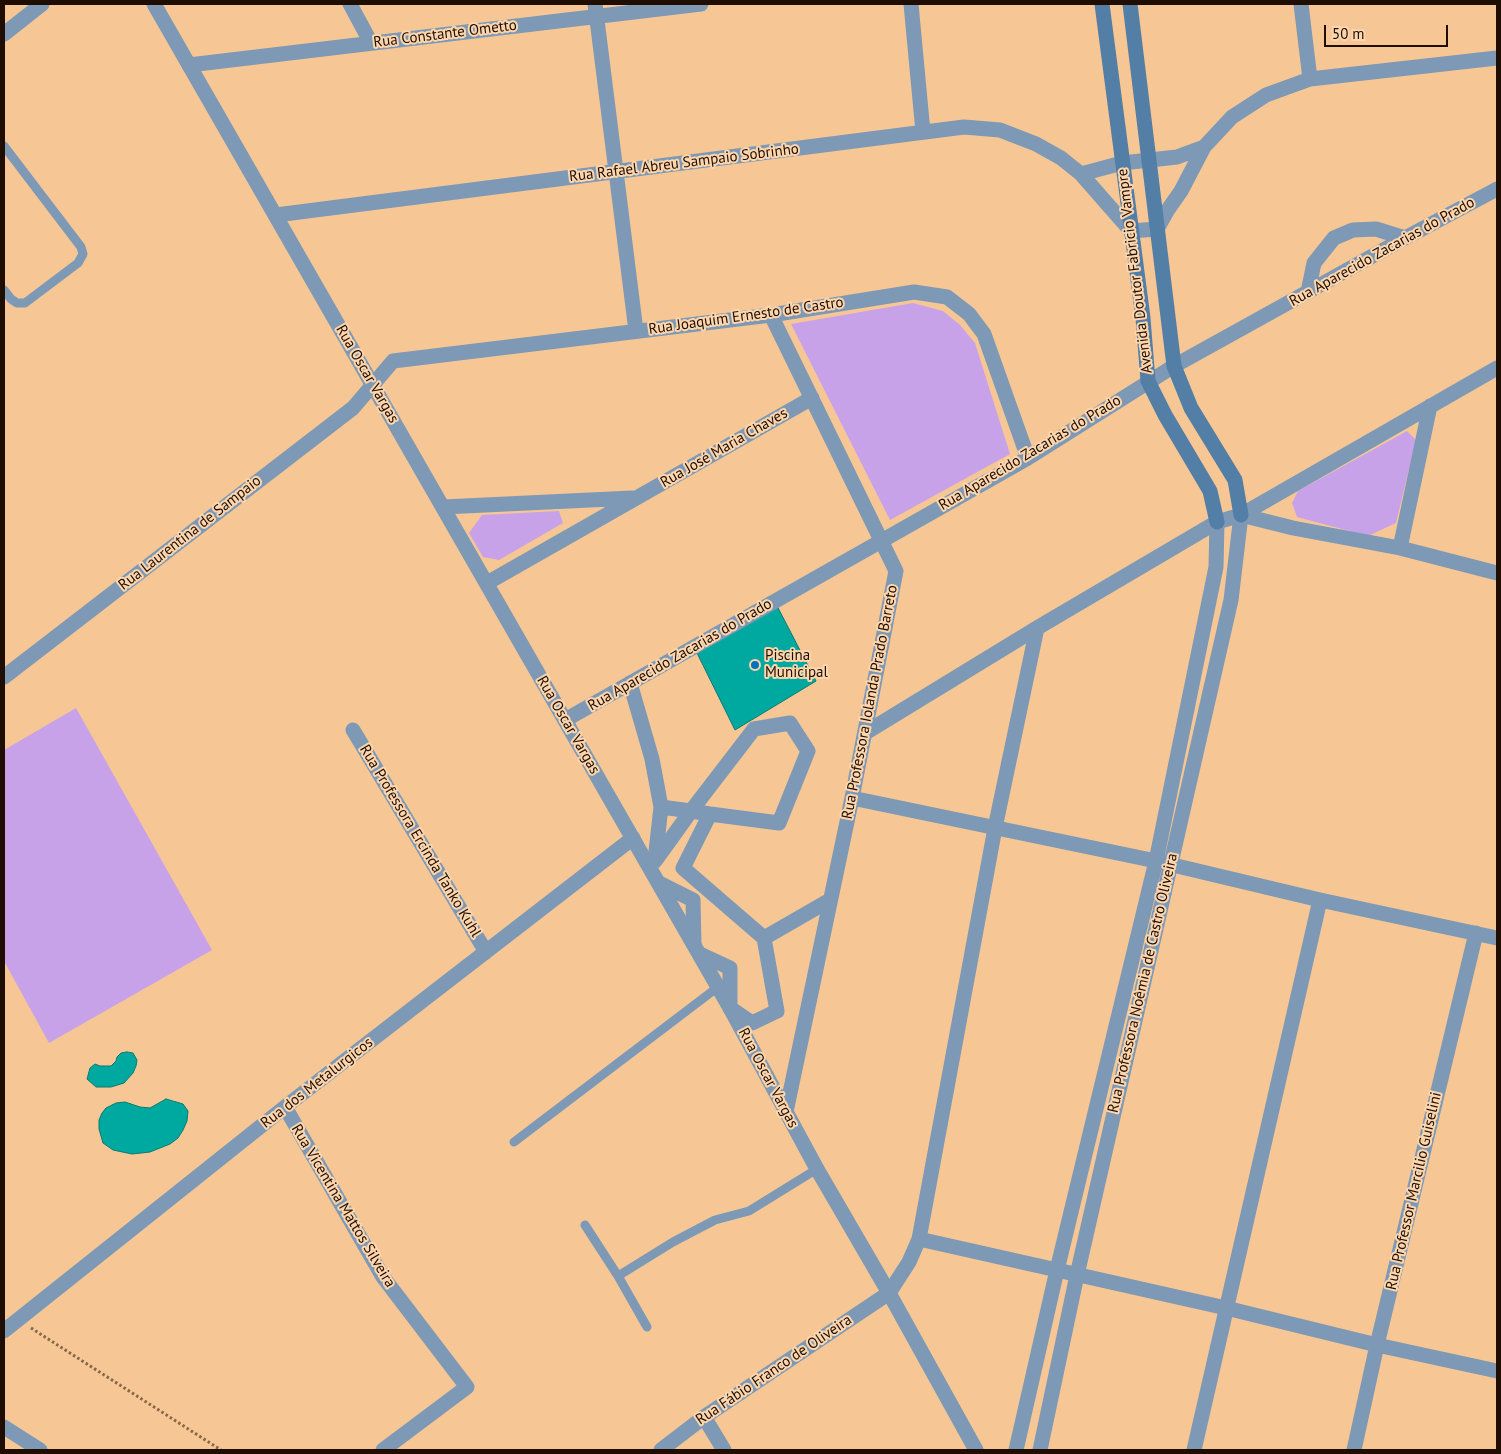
<!DOCTYPE html>
<meta charset="utf-8">
<style>
body{margin:0}
#map{position:relative;width:1501px;height:1454px;overflow:hidden;background:#f6c795;font-family:"PT Sans",sans-serif}
canvas{display:block}
.frame{position:absolute;inset:0;border:5px solid #1f0e00;pointer-events:none}
.scale{position:absolute;left:1324px;top:25px;width:124px;height:22px;box-sizing:border-box;border:2px solid #1f0e00;border-top:0;padding-left:6px;font-size:15px;line-height:18px;white-space:nowrap;color:#1f0e00;-webkit-text-stroke:4px #fdd6ae;paint-order:stroke}
</style>
<div id="map">
<canvas width="1501" height="1454"></canvas>
<div class="frame"></div>
<div class="scale">50 m</div>
</div>
<script>
const g = document.querySelector('canvas').getContext('2d');
g.lineJoin = 'round';
function fillPath(path, color) {
  g.fillStyle = color;
  g.fill(path, 'evenodd');
}
function poly(rows) {
  const path = new Path2D();
  for (const r of rows) {
    path.moveTo(r[0], r[1]);
    for (let i = 2; i < r.length; i += 2) path.lineTo(r[i], r[i + 1]);
  }
  return path;
}
function strokePath(path, color, width, dash) {
  g.strokeStyle = color;
  g.lineWidth = width;
  g.lineCap = dash ? 'butt' : 'round';
  g.setLineDash(dash || []);
  g.stroke(path);
}
function write(font, color, halo, rows, align = 'center') {
  g.font = font + ' "PT Sans",sans-serif';
  g.lineWidth = 4;
  g.setLineDash([]);
  g.textBaseline = 'middle';
  g.strokeStyle = halo;
  g.fillStyle = color;
  for (const [text, x, y, turn = 0] of rows) {
    g.save();
    g.translate(x, y);
    g.rotate((+turn || 0) * Math.PI / 180);
    g.textAlign = isNaN(turn) ? turn : align;
    if (halo) g.strokeText(text, 0, 0);
    g.fillText(text, 0, 0);
    g.restore();
  }
}
fillPath(poly([
 [913,303,943,311,960,325,975,343,1010,454,890,520,791,324],
 [1407,431,1416,440,1396,523,1368,536,1297,517,1292,503,1298,491],
 [559,511,563,523,499,560,483,557,469,533,482,515],
 [76,708,212,950,49,1043,4,961,4,750]
]), '#c7a2e8');
const water = poly([
 [776,604,816,681,735,730,695,649,776,604],
 [127,1052,133,1053,137,1060,136,1066,133,1073,124,1083,111,1087,96,1087,87,1079,90,1068,95,1064,100,1066,111,1066,116,1061,117,1057,121,1053,127,1052],
 [166,1099,183,1104,188,1111,187,1121,183,1130,178,1138,170,1144,150,1152,132,1154,113,1150,103,1143,99,1129,99,1120,102,1113,106,1108,116,1103,125,1102,140,1107,150,1108,166,1099]
]);
fillPath(water, '#00a9a0');
strokePath(water, '#097a70', 1);
strokePath(poly([
 [31,1328,221,1450]
]), '#876748', 3, [2.5, 2.5]);
strokePath(poly([
 [4,146,81,247,83,254,78,263,25,303,17,303,11,299,4,290],
 [514,1142,718,987],
 [585,1225,618,1276,673,1242,715,1220,749,1211,817,1169],
 [618,1276,647,1327]
]), '#7d99b5', 9);
strokePath(poly([
 [350,4,371,43],
 [595,4,636,331],
 [911,4,923,132],
 [1301,4,1310,79],
 [4,34,42,4],
 [189,65,701,4],
 [1081,174,1122,163,1177,157,1204,147],
 [276,215,964,127,1000,130,1036,144,1061,158,1081,174,1131,231,1157,229,1167,211,1181,191,1204,147,1232,117,1266,95,1310,79,1497,58],
 [1308,292,1314,263,1334,238,1353,230,1376,229,1405,238],
 [771,315,896,571,852,798,786,1112],
 [443,507,632,498],
 [1241,515,1293,528,1400,548,1497,573],
 [1400,548,1430,406],
 [487,583,812,398],
 [4,677,353,408,393,361,771,315,914,292,947,297,969,314,984,334,1028,458],
 [630,683,652,759,661,807,655,860],
 [565,720,1028,458,1174,366,1405,238,1497,189],
 [353,730,486,952],
 [865,733,1037,628,1217,522,1241,515,1497,368],
 [852,798,1156,861,1320,900,1497,938],
 [655,861,691,811,754,729,790,723,808,751,779,823,710,814,691,811,661,807],
 [659,883,693,900,694,944],
 [764,938,830,900],
 [700,954,730,968,730,1008,752,1023,777,1011,764,938,683,868,710,814],
 [285,1107,383,1277,467,1387,383,1450],
 [919,1239,1226,1308,1377,1345,1497,1371],
 [4,1331,285,1107,633,838],
 [704,1417,724,1450],
 [661,1450,704,1417,889,1293,909,1262,919,1239,995,828,1037,628],
 [1194,1450,1320,900],
 [1354,1450,1377,1345,1476,933]
]), '#7d99b5', 15);
strokePath(poly([
 [154,4,730,1008,817,1169,889,1293,976,1450],
 [4,1427,40,1450],
 [1016,1450,1057,1270,1156,861,1216,567,1217,522],
 [1040,1450,1077,1275,1231,600,1241,515]
]), '#7d99b5', 15);
strokePath(poly([
 [1102,4,1143,318,1148,381,1165,415,1210,491,1217,522],
 [1130,4,1174,366,1191,408,1235,480,1241,515]
]), '#537ea6', 15);
for (const [x, y, r, color] of [
 [755,665,5,"#0172bc"]
]) {
  const dot = new Path2D();
  dot.arc(x, y, r, 0, 2 * Math.PI);
  g.fillStyle = color;
  g.fill(dot);
  strokePath(dot, '#fdd6ae', 2);
}
write('15px', '#1f0e00', '#fdd6ae', [
 ["Rua Constante Ometto",445,34,-7],
 ["Rua Rafael Abreu Sampaio Sobrinho",684,163,-7],
 ["Rua Aparecido Zacarias do Prado",1382,252,-29],
 ["Avenida Doutor Fabricio Vampre",1135,271,-97],
 ["Rua Joaquim Ernesto de Castro",746,316,-8],
 ["Rua Oscar Vargas",367,374,60],
 ["Rua José Maria Chaves",724,448,-30],
 ["Rua Aparecido Zacarias do Prado",1030,453,-31],
 ["Rua Laurentina de Sampaio",190,533,-38],
 ["Rua Aparecido Zacarias do Prado",680,655,-30],
 ["Rua Professora Iolanda Prado Barreto",870,702,-79],
 ["Rua Oscar Vargas",568,725,60],
 ["Rua Professora Ercinda Tanko Kuhl",420,841,59],
 ["Rua Professora Noêmia de Castro Oliveira",1143,983,-77],
 ["Rua Oscar Vargas",768,1078,62],
 ["Rua dos Metalurgicos",317,1083,-38],
 ["Rua Professor Marcilio Guiselini",1414,1191,-77],
 ["Rua Vicentina Mattos Silveira",343,1206,59],
 ["Rua Fábio Franco de Oliveira",774,1370,-34]
]);
write('15px', '#1f0e00', '#fdd6ae', [
 ["Piscina",765,656],
 ["Municipal",765,673]
], 'left');
</script>
